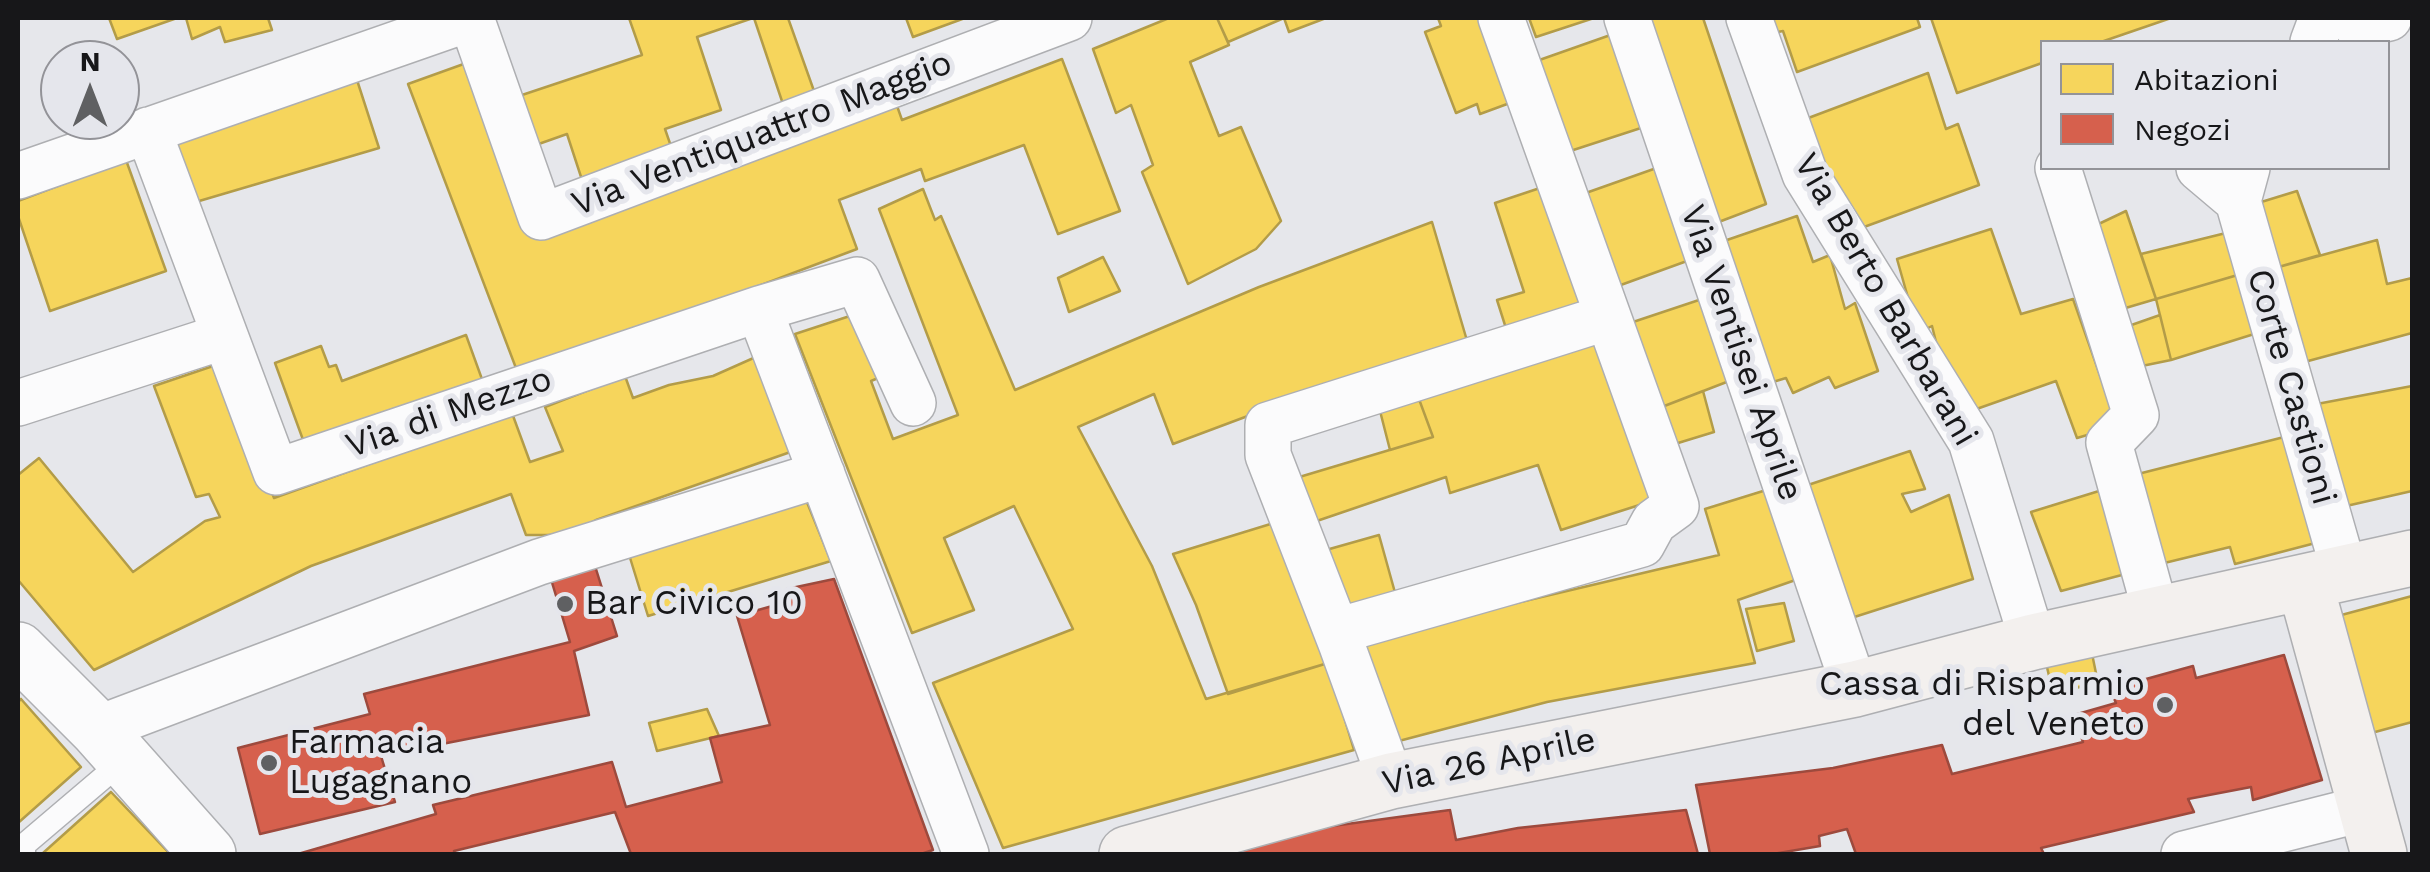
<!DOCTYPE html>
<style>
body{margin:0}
#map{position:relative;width:2430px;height:872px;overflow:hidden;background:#e6e7eb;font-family:"Work Sans",sans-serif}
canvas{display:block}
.frame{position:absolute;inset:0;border:20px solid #171719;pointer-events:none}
.legend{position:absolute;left:2040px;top:40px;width:350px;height:130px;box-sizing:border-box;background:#e5e6ec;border:2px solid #939398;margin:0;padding:12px 18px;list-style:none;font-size:30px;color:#171719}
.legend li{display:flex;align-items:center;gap:20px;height:50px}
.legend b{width:50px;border:2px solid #939398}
.north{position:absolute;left:40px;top:40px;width:100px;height:100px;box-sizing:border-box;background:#e5e6ec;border:2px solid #939398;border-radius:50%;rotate:0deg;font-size:28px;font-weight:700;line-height:40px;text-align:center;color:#171719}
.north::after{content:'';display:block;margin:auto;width:35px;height:45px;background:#5f6062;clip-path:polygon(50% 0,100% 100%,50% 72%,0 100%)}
</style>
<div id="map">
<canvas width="2430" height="872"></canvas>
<div class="frame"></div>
<ul class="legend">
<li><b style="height:28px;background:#f6d55c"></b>Abitazioni</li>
<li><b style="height:28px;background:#d6604d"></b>Negozi</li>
</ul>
<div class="north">N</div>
</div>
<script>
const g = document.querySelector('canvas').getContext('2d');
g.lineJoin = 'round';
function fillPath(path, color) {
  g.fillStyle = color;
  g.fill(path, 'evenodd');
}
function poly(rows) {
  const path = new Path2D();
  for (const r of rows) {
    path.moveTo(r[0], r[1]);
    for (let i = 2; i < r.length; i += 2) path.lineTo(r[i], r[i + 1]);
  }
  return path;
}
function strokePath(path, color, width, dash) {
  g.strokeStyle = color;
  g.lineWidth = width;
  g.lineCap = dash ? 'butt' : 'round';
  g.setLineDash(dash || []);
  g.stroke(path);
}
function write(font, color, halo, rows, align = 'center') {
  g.font = font + ' "Work Sans",sans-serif';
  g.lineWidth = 10;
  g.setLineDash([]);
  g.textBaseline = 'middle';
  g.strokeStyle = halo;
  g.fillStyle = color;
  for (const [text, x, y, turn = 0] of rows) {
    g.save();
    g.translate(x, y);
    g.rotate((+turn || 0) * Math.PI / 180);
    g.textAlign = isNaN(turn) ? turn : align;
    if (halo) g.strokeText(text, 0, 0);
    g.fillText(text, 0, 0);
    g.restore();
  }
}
const homes = poly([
 [109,18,177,18,117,39,109,18],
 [186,18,268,18,272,30,225,42,220,27,192,39,186,18],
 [629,18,753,18,697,37,721,110,665,129,674,155,584,186,567,134,533,146,516,97,642,55,629,18],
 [754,18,788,18,819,105,787,116,754,18],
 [906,18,965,18,913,37,906,18],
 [1169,18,1217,18,1229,45,1190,62,1219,136,1241,127,1281,221,1256,249,1188,284,1142,172,1153,165,1131,105,1116,113,1093,49,1169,18],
 [1217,18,1284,18,1228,42,1217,18],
 [1284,18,1326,18,1289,32,1284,18],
 [1438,18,1486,18,1518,100,1480,114,1477,104,1456,113,1425,32,1441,26,1438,18],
 [1529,18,1594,18,1536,37,1529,18],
 [1641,18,1703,18,1766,204,1716,223,1641,18],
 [1768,18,1917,18,1920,27,1797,72,1783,31,1773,33,1768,18],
 [1931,18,2171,18,2101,42,2042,42,2042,63,1957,93,1931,18],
 [1619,32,1644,127,1561,154,1528,64,1619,32],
 [1062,59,1120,211,1058,234,1024,145,925,181,921,169,839,200,857,249,519,376,408,84,472,61,539,237,896,103,902,120,1062,59],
 [1928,73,1946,129,1958,124,1979,185,1853,231,1803,120,1928,73],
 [357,80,379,148,189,204,162,139,357,80],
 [126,160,166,271,50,311,18,216,18,201,126,160],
 [1665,165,1698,257,1618,286,1583,194,1665,165],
 [1543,187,1586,319,1511,344,1497,300,1524,292,1495,203,1543,187],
 [923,189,935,220,941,216,1015,390,1259,287,1432,222,1468,344,1368,371,1173,444,1154,394,1078,427,1152,566,1206,699,1328,663,1354,750,1003,848,933,683,1073,629,1014,506,944,538,974,610,912,633,795,334,856,314,883,376,871,381,893,439,958,415,879,209,923,189],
 [2297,191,2320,255,2275,268,2258,203,2297,191],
 [2126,211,2156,299,2112,312,2086,230,2126,211],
 [1797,216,1813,262,1830,255,1845,309,1855,303,1878,371,1835,388,1829,377,1793,393,1786,378,1763,385,1724,241,1797,216],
 [1991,229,2021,314,2073,299,2118,426,2077,438,2056,381,1968,412,1943,370,1932,326,1918,333,1897,259,1991,229],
 [2230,232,2241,274,2156,299,2141,254,2230,232],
 [2377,240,2387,284,2412,278,2412,333,2297,364,2275,268,2377,240],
 [1103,257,1120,291,1069,312,1058,278,1103,257],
 [2248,272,2267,330,2171,360,2156,299,2248,272],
 [1711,296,1737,378,1654,410,1627,324,1711,296],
 [2160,315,2171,360,2132,368,2120,329,2160,315],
 [466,335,483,382,306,448,275,363,321,346,329,367,336,365,342,381,466,335],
 [1600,335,1652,501,1561,530,1538,465,1450,493,1446,477,1308,524,1296,478,1433,437,1416,391,1600,335],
 [767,352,799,449,596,520,566,535,526,535,511,494,311,566,94,670,18,580,18,475,39,458,133,572,205,521,220,517,209,494,196,497,154,386,222,363,274,498,512,413,530,462,563,451,545,407,625,376,633,398,669,385,713,376,767,352],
 [2412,386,2412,491,2333,509,2301,407,2412,386],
 [1416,391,1433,437,1390,450,1379,407,1416,391],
 [1703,391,1714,432,1665,447,1654,410,1703,391],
 [2300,433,2327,540,2235,564,2230,547,2152,566,2130,476,2300,433],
 [1910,451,1925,489,1902,494,1911,512,1949,495,1973,579,1845,620,1799,488,1910,451],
 [1776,487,1807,576,1738,600,1755,663,1547,702,1395,742,1360,640,1719,555,1705,509,1776,487],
 [2112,487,2137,571,2061,591,2031,512,2112,487],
 [804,495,831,561,648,616,627,548,804,495],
 [1290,518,1328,663,1228,694,1196,605,1173,554,1290,518],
 [1379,535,1399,607,1345,621,1326,550,1379,535],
 [2412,596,2412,722,2364,735,2334,617,2412,596],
 [1784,603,1794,641,1757,651,1746,609,1784,603],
 [2089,639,2098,683,2053,693,2043,650,2089,639],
 [21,699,81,767,18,823,18,702,21,699],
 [707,709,719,736,657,751,649,723,707,709],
 [111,792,170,854,44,854,43,853,111,792]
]);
fillPath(homes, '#f6d55c');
strokePath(homes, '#b39c48', 2.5);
const shops = poly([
 [590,550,617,636,574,651,589,715,381,756,395,802,260,834,238,748,370,714,364,694,570,642,547,566,590,550],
 [834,579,933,850,921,854,631,854,615,812,454,851,455,854,298,854,436,814,433,805,612,762,626,807,722,782,710,738,770,725,737,616,790,601,787,589,834,579],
 [2284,655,2322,780,2253,800,2251,787,2188,799,2194,812,2041,848,2044,854,1856,854,1847,829,1819,836,1820,846,1773,854,1710,854,1696,785,1833,768,1942,745,1952,774,2083,742,2074,715,2116,703,2110,689,2193,666,2196,678,2284,655],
 [1450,810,1456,840,1518,828,1686,810,1698,854,1190,854,1281,833,1450,810]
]);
fillPath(shops, '#d6604d');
strokePath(shops, '#9d4a3d', 2.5);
const service = poly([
 [24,854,24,845,124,760]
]);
const minor = poly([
 [471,18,541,217,1069,18],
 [1627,18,1855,689],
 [1749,18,1805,174,1971,441,2033,642],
 [2356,25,2389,18],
 [2313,42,2322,18],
 [148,130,276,472,759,309,857,280,913,403],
 [2058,168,2136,415,2109,443,2156,613],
 [2199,168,2238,201],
 [2247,168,2238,201,2345,574],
 [18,176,471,18],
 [759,309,966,854],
 [18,403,225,336],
 [1341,643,1268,455,1268,425,1608,317],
 [97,729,539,562,822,474],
 [1391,781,1341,643,1351,627,1642,544,1654,522,1676,506,1501,18],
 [2184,854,2366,808]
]);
const tertiary = poly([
 [18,650,97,729,208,854]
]);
const secondary = poly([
 [2305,584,2379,854],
 [1127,854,1391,781,1855,689,2033,642,2412,558]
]);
strokePath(service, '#aeafb2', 25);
strokePath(minor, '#aeafb2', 48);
strokePath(tertiary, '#aeafb2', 58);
strokePath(secondary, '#aeafb2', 58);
strokePath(service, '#fbfbfc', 22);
strokePath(minor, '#fbfbfc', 45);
strokePath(tertiary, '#fbfbfc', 55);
strokePath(secondary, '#f3f0ee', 55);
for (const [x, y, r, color] of [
 [565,604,10,"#5f6062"],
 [2165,705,10,"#5f6062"],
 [269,763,10,"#5f6062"]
]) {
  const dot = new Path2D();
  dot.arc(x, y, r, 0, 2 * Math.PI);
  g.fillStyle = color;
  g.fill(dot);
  strokePath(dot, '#e5e6ec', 4);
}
write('35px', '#171719', '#e5e6ec', [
 ["Via Ventiquattro Maggio",762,134,-21],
 ["Via Berto Barbarani",1885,300,60],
 ["Via Ventisei Aprile",1741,353,71],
 ["Corte Castioni",2291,387,74],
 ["Via di Mezzo",449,413,-19],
 ["Via 26 Aprile",1489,762,-12]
]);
write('35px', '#171719', '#e5e6ec', [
 ["Bar Civico 10",585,604],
 ["Cassa di Risparmio",2145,685,"right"],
 ["del Veneto",2145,725,"right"],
 ["Farmacia",289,743],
 ["Lugagnano",289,783]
], 'left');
</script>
